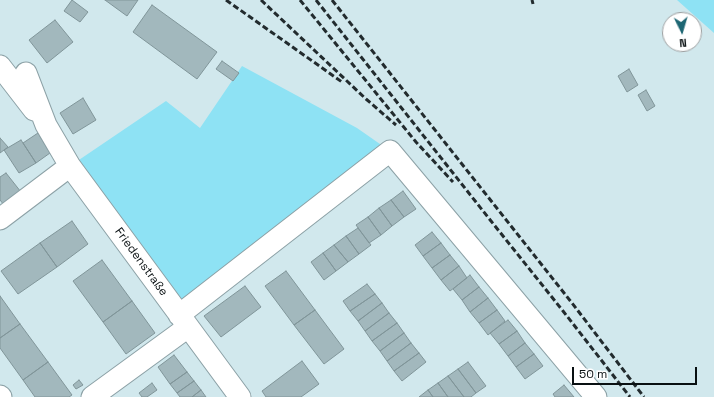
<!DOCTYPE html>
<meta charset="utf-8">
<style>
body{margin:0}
#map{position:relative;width:714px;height:397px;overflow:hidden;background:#d1e8ed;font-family:"Space Grotesk",sans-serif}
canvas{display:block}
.north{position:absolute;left:662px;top:12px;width:40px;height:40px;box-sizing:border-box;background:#fff;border:1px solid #9d9fa0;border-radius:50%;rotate:175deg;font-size:11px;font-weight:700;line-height:16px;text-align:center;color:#091012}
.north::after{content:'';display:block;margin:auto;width:14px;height:18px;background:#1d6673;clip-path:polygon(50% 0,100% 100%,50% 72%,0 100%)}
.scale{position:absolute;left:572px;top:367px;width:125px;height:18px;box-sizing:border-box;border:2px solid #091012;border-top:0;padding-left:5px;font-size:12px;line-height:14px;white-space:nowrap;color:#091012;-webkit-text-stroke:3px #fff;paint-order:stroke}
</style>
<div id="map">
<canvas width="714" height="397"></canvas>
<div class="north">N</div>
<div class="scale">50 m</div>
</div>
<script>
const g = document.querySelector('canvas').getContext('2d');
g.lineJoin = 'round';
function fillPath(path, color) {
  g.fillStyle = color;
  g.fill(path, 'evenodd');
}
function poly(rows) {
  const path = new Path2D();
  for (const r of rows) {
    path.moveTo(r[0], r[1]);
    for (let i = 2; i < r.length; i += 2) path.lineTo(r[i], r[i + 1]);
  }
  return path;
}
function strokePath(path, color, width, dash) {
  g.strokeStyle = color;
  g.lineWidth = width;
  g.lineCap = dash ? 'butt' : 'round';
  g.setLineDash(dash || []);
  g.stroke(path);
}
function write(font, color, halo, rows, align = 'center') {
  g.font = font + ' "Space Grotesk",sans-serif';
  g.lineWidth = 3;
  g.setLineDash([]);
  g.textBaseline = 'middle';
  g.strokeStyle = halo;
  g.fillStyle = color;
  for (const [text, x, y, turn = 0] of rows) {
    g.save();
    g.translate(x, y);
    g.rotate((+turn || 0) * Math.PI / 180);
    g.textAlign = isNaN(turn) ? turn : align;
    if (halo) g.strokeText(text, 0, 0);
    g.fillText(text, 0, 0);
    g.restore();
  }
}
fillPath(poly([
 [677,0,714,0,714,33],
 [242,66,357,128,390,151,179,315,70,166,166,101,200,128]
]), '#8ee2f4');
const building = poly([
 [72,0,88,12,80,22,64,11,72,0],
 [105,0,138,0,127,16,105,0],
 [152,5,217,52,197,79,133,32,152,5],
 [55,20,73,42,47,63,29,40,55,20],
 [222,61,239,73,233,81,216,69,222,61],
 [629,69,638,85,627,92,618,76,629,69],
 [646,90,655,106,647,111,638,95,646,90],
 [83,98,96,120,73,134,60,113,83,98],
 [38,133,50,153,36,163,23,143,38,133],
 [0,138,8,147,0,153,0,138],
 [21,140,36,163,19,173,4,150,21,140],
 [6,173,21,192,4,205,0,200,0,177,6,173],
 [403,191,416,209,404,217,391,200,403,191],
 [391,200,404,217,392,226,379,208,391,200],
 [379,208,392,226,381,235,368,217,379,208],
 [368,217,381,235,369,243,356,225,368,217],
 [72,221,88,244,57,267,40,243,72,221],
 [358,228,371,245,359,254,346,236,358,228],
 [432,232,441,243,423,256,415,245,432,232],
 [346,236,359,254,348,262,334,245,346,236],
 [40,243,57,267,18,294,1,271,40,243],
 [441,243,450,255,432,268,423,256,441,243],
 [334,245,348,262,336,271,323,253,334,245],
 [323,253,336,271,324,280,311,262,323,253],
 [450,255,459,266,441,280,432,268,450,255],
 [102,260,132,301,103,322,73,281,102,260],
 [459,266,467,278,450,291,441,280,459,266],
 [286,271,315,310,294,325,265,286,286,271],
 [470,275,479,287,462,300,453,289,470,275],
 [367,284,375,294,350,311,343,301,367,284],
 [245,286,261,307,221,337,204,316,245,286],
 [479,287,488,298,470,312,462,300,479,287],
 [375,294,382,303,358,321,350,311,375,294],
 [0,296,20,324,0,338,0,296],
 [488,298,497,310,479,323,470,312,488,298],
 [132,301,155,333,126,354,103,322,132,301],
 [382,303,389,313,365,331,358,321,382,303],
 [315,310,344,349,324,364,294,325,315,310],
 [497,310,505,321,488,335,479,323,497,310],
 [389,313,397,323,372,341,365,331,389,313],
 [508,320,517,331,499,344,490,333,508,320],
 [397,323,404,333,380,351,372,341,397,323],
 [20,324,48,362,23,380,0,348,0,338,20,324],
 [517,331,525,343,508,356,499,344,517,331],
 [404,333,411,343,387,361,380,351,404,333],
 [411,343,419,353,394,371,387,361,411,343],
 [525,343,534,354,516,367,508,356,525,343],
 [419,353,426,362,402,381,394,371,419,353],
 [534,354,543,366,525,379,516,367,534,354],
 [174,355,187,372,170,384,158,367,174,355],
 [302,361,319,384,301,397,266,397,262,391,302,361],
 [48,362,72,395,69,397,35,397,23,380,48,362],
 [468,362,486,386,476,393,458,369,468,362],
 [458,369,476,393,471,397,464,397,448,376,458,369],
 [187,372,194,381,177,393,170,384,187,372],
 [448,376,464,397,448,397,438,383,448,376],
 [79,380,83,385,76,389,73,385,79,380],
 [194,381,201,390,192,397,180,397,177,393,194,381],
 [152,383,157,390,147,397,142,397,139,393,152,383],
 [438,383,448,397,433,397,428,390,438,383],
 [564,385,574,397,555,397,553,394,564,385],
 [201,390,206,397,192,397,201,390],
 [428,390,433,397,419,397,428,390]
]);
fillPath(building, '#a2b8bd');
strokePath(building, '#809599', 1);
const minor = poly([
 [0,66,34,110],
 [26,73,46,125,70,166,240,397],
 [0,219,70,166],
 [179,315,390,151,596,397],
 [0,396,1,397],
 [92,397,188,327]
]);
strokePath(minor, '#8ca1a6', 23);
strokePath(minor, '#fff', 21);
strokePath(poly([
 [226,0,342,82],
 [261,0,366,99,396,125],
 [300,0,416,142,453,182],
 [316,0,491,221,563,311,630,397],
 [332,0,572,303,644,397],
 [532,0,533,4]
]), '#222b2e', 3, [6, 3]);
write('12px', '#091012', '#fff', [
 ["Friedenstraße",141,262,54]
]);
</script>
